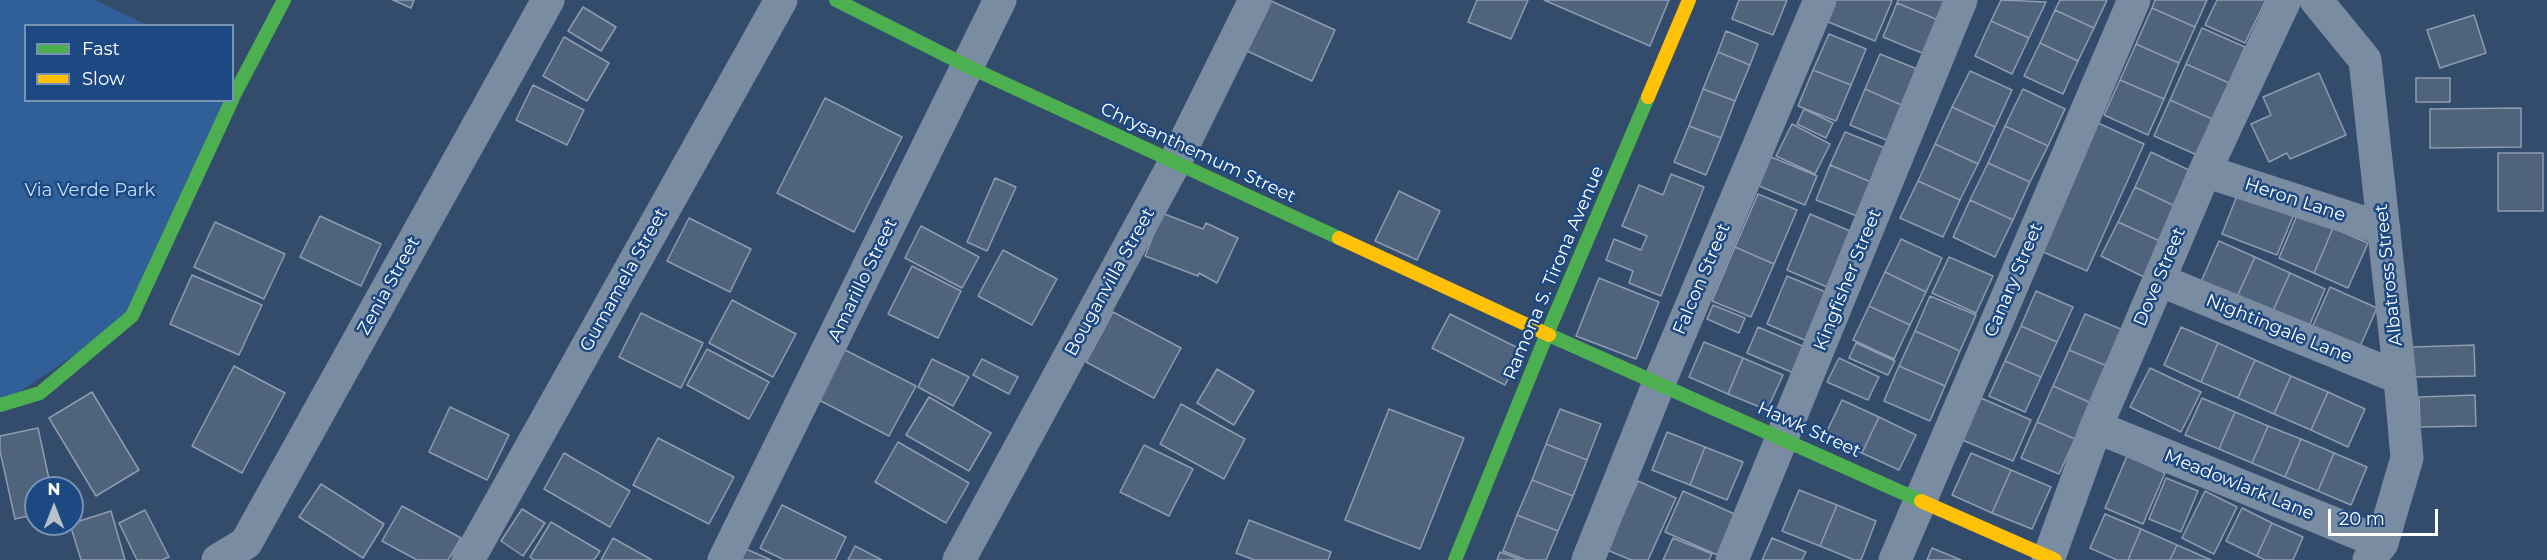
<!DOCTYPE html>
<style>
body{margin:0}
#map{position:relative;width:2547px;height:560px;overflow:hidden;background:#344c6b;font-family:Montserrat,sans-serif}
canvas{display:block}
.legend{position:absolute;left:24px;top:24px;width:210px;height:78px;box-sizing:border-box;background:#1d4982;border:2px solid #7792b4;margin:0;padding:8px 10px;list-style:none;font-size:18px;color:#fff}
.legend li{display:flex;align-items:center;gap:12px;height:30px}
.legend b{width:30px;border:2px solid #7792b4}
.north{position:absolute;left:24px;top:476px;width:60px;height:60px;box-sizing:border-box;background:#1d4982;border:2px solid #7792b4;border-radius:50%;rotate:0deg;font-size:16px;font-weight:700;line-height:24px;text-align:center;color:#fff}
.north::after{content:'';display:block;margin:auto;width:21px;height:27px;background:#b8c0cb;clip-path:polygon(50% 0,100% 100%,50% 72%,0 100%)}
.scale{position:absolute;left:2328px;top:509px;width:110px;height:27px;box-sizing:border-box;border:3px solid #fff;border-top:0;padding-left:8px;font-size:18px;line-height:21px;white-space:nowrap;color:#fff;-webkit-text-stroke:4px #1d4982;paint-order:stroke}
</style>
<div id="map">
<canvas width="2547" height="560"></canvas>
<ul class="legend">
<li><b style="height:8px;background:#4caf50"></b>Fast</li>
<li><b style="height:8px;background:#ffc107"></b>Slow</li>
</ul>
<div class="north">N</div>
<div class="scale">20 m</div>
</div>
<script>
const g = document.querySelector('canvas').getContext('2d');
g.lineJoin = 'round';
function fillPath(path, color) {
  g.fillStyle = color;
  g.fill(path, 'evenodd');
}
function poly(rows) {
  const path = new Path2D();
  for (const r of rows) {
    path.moveTo(r[0], r[1]);
    for (let i = 2; i < r.length; i += 2) path.lineTo(r[i], r[i + 1]);
  }
  return path;
}
function strokePath(path, color, width, dash) {
  g.strokeStyle = color;
  g.lineWidth = width;
  g.lineCap = dash ? 'butt' : 'round';
  g.setLineDash(dash || []);
  g.stroke(path);
}
function write(font, color, halo, rows, align = 'center') {
  g.font = font + ' Montserrat,sans-serif';
  g.lineWidth = 5;
  g.setLineDash([]);
  g.textBaseline = 'middle';
  g.strokeStyle = halo;
  g.fillStyle = color;
  for (const [text, x, y, turn = 0] of rows) {
    g.save();
    g.translate(x, y);
    g.rotate((+turn || 0) * Math.PI / 180);
    g.textAlign = isNaN(turn) ? turn : align;
    if (halo) g.strokeText(text, 0, 0);
    g.fillText(text, 0, 0);
    g.restore();
  }
}
fillPath(poly([
 [0,0,95,0,147,25,26,26,26,100,232,101,132,316,0,405]
]), '#316099');
const building = poly([
 [393,0,414,0,411,8,393,0],
 [1269,0,1335,30,1312,81,1245,50,1269,0],
 [1477,0,1528,0,1511,39,1468,22,1477,0],
 [1544,0,1669,0,1650,46,1544,0],
 [1739,0,1787,0,1773,35,1732,19,1739,0],
 [1829,0,1889,0,1892,1,1875,41,1821,19,1829,0],
 [1898,0,1952,0,1943,22,1897,3,1898,0],
 [2001,0,2046,2,2029,38,1991,21,2001,0],
 [2060,0,2107,0,2094,28,2055,10,2060,0],
 [2155,0,2207,0,2195,27,2152,8,2155,0],
 [2217,0,2266,0,2245,43,2205,25,2217,0],
 [1897,3,1943,22,1929,56,1883,37,1897,3],
 [583,7,616,27,601,51,568,31,583,7],
 [2152,8,2195,27,2179,63,2136,44,2152,8],
 [2055,10,2094,28,2078,61,2040,43,2055,10],
 [2474,15,2486,53,2440,68,2427,30,2474,15],
 [1991,21,2029,38,2012,74,1975,56,1991,21],
 [2202,28,2245,47,2229,83,2186,64,2202,28],
 [1726,31,1758,44,1750,65,1718,52,1726,31],
 [1829,34,1866,49,1851,85,1813,70,1829,34],
 [564,37,609,63,587,101,543,76,564,37],
 [2040,43,2078,61,2063,94,2024,76,2040,43],
 [2136,44,2179,63,2164,99,2120,80,2136,44],
 [1718,52,1750,65,1735,101,1703,89,1718,52],
 [1880,54,1922,71,1906,107,1865,89,1880,54],
 [2186,64,2229,83,2212,119,2170,100,2186,64],
 [1813,70,1851,85,1836,121,1798,106,1813,70],
 [1970,71,2012,90,1995,127,1952,107,1970,71],
 [2319,73,2346,135,2290,159,2287,153,2269,162,2251,124,2271,115,2263,97,2319,73],
 [2416,78,2450,78,2450,102,2416,102,2416,78],
 [2120,80,2164,99,2148,135,2104,115,2120,80],
 [533,85,584,110,567,145,516,120,533,85],
 [1703,89,1735,101,1721,138,1689,126,1703,89],
 [1865,89,1906,107,1891,142,1850,125,1865,89],
 [2023,89,2065,109,2048,146,2005,126,2023,89],
 [825,98,902,137,854,232,777,193,825,98],
 [2170,100,2212,119,2197,155,2154,136,2170,100],
 [1952,107,1995,127,1978,164,1935,144,1952,107],
 [2521,108,2521,147,2430,148,2430,109,2521,108],
 [1804,109,1833,123,1826,138,1797,124,1804,109],
 [2098,123,2144,144,2087,271,2041,251,2098,123],
 [1792,124,1830,144,1815,174,1776,156,1792,124],
 [1689,126,1721,138,1706,175,1674,162,1689,126],
 [2005,126,2048,146,2030,182,1988,163,2005,126],
 [1845,132,1885,148,1871,182,1830,165,1845,132],
 [1935,144,1978,164,1960,200,1918,181,1935,144],
 [2151,152,2197,174,2181,209,2135,187,2151,152],
 [2498,153,2543,153,2543,211,2498,211,2498,153],
 [1764,154,1817,176,1805,205,1752,183,1764,154],
 [1988,163,2030,182,2013,220,1970,200,1988,163],
 [1830,165,1871,182,1857,216,1816,200,1830,165],
 [1671,174,1704,187,1661,296,1629,283,1633,271,1606,260,1614,239,1641,250,1647,236,1622,226,1639,185,1663,195,1671,174],
 [995,178,1016,187,987,251,967,242,995,178],
 [1918,181,1960,200,1943,237,1900,218,1918,181],
 [2135,187,2181,209,2164,243,2118,222,2135,187],
 [1399,191,1440,211,1417,260,1375,241,1399,191],
 [2238,193,2294,214,2277,255,2222,234,2238,193],
 [1758,194,1797,210,1774,264,1735,247,1758,194],
 [1970,200,2013,220,1995,257,1953,237,1970,200],
 [1162,213,1203,229,1206,223,1238,238,1217,283,1199,273,1198,276,1145,256,1162,213],
 [2298,213,2333,228,2314,273,2279,258,2298,213],
 [1810,214,1850,231,1827,287,1787,270,1810,214],
 [320,216,381,244,361,286,300,257,320,216],
 [689,218,751,249,730,292,667,261,689,218],
 [215,222,285,254,264,299,194,267,215,222],
 [2118,222,2164,243,2146,278,2101,256,2118,222],
 [921,226,979,257,962,288,905,258,921,226],
 [2333,228,2368,243,2348,288,2314,273,2333,228],
 [1901,239,1942,258,1926,292,1885,272,1901,239],
 [2219,241,2255,257,2236,299,2200,284,2219,241],
 [1735,247,1774,264,1751,317,1712,301,1735,247],
 [1003,250,1057,279,1032,325,978,296,1003,250],
 [1949,257,1993,276,1976,313,1932,293,1949,257],
 [2255,257,2290,273,2271,315,2236,299,2255,257],
 [912,266,961,291,938,338,888,314,912,266],
 [1885,272,1926,292,1910,325,1869,306,1885,272],
 [2290,273,2325,289,2307,331,2271,315,2290,273],
 [192,275,262,305,239,355,170,324,192,275],
 [1787,276,1828,293,1807,341,1767,324,1787,276],
 [1599,278,1659,302,1636,359,1576,336,1599,278],
 [2330,287,2377,308,2358,351,2311,330,2330,287],
 [2036,291,2073,307,2057,342,2021,326,2036,291],
 [1930,296,1976,315,1960,351,1915,331,1930,296],
 [732,300,796,334,773,377,709,343,732,300],
 [1713,305,1745,318,1739,333,1707,319,1713,305],
 [1869,306,1910,325,1894,359,1853,340,1869,306],
 [1113,312,1181,348,1154,398,1086,362,1113,312],
 [641,313,703,343,681,388,619,357,641,313],
 [1450,314,1522,350,1505,385,1432,348,1450,314],
 [2085,314,2123,330,2107,366,2069,350,2085,314],
 [2021,326,2057,342,2041,377,2005,361,2021,326],
 [1758,327,1807,348,1796,374,1747,353,1758,327],
 [2181,327,2218,343,2201,382,2164,365,2181,327],
 [1915,331,1960,351,1945,386,1899,366,1915,331],
 [1704,342,1743,358,1728,394,1689,377,1704,342],
 [1856,343,1895,361,1888,375,1849,358,1856,343],
 [2218,343,2255,360,2238,398,2201,382,2218,343],
 [2474,345,2475,376,2413,377,2412,347,2474,345],
 [707,349,769,382,749,419,687,385,707,349],
 [843,349,916,386,889,436,817,399,843,349],
 [2069,350,2107,366,2091,403,2053,386,2069,350],
 [1743,358,1783,375,1767,410,1728,394,1743,358],
 [1839,358,1879,377,1868,400,1827,382,1839,358],
 [932,359,969,377,953,406,918,387,932,359],
 [982,359,1018,377,1009,394,973,375,982,359],
 [2255,360,2291,376,2274,414,2238,398,2255,360],
 [2005,361,2041,377,2025,412,1989,396,2005,361],
 [234,366,285,393,242,473,192,446,234,366],
 [1899,366,1945,386,1930,421,1884,401,1899,366],
 [2150,368,2201,392,2181,432,2130,407,2150,368],
 [1217,369,1254,391,1234,425,1197,403,1217,369],
 [2291,376,2328,392,2311,430,2274,414,2291,376],
 [2053,386,2091,403,2075,439,2037,422,2053,386],
 [92,392,139,470,96,496,49,418,92,392],
 [2328,392,2365,409,2348,447,2311,430,2328,392],
 [2475,395,2476,426,2420,427,2419,397,2475,395],
 [929,397,991,433,969,471,906,435,929,397],
 [1981,398,2031,420,2013,461,1962,440,1981,398],
 [2202,398,2235,412,2219,449,2185,435,2202,398],
 [1842,400,1879,417,1862,453,1825,435,1842,400],
 [1181,404,1245,439,1224,479,1160,444,1181,404],
 [450,407,509,435,487,480,429,452,450,407],
 [1389,409,1464,438,1420,549,1345,520,1389,409],
 [1560,409,1601,424,1587,460,1546,444,1560,409],
 [2235,412,2268,426,2252,463,2219,449,2235,412],
 [1879,417,1916,435,1899,470,1862,453,1879,417],
 [2037,422,2075,439,2059,474,2021,458,2037,422],
 [2268,426,2301,439,2285,477,2252,463,2268,426],
 [38,428,51,488,36,488,36,514,15,519,0,451,0,436,38,428],
 [1667,432,1705,447,1690,485,1652,470,1667,432],
 [658,438,734,477,709,524,633,485,658,438],
 [2301,439,2334,453,2318,491,2285,477,2301,439],
 [898,442,969,483,946,523,875,482,898,442],
 [1546,444,1587,460,1573,496,1532,480,1546,444],
 [1144,445,1193,469,1169,516,1120,492,1144,445],
 [1705,447,1743,462,1727,500,1690,485,1705,447],
 [564,453,630,491,610,527,544,489,564,453],
 [1971,453,2011,470,1992,513,1952,495,1971,453],
 [2334,453,2367,467,2351,505,2318,491,2334,453],
 [2127,456,2165,473,2143,524,2105,508,2127,456],
 [2011,470,2051,487,2032,529,1992,513,2011,470],
 [2166,478,2198,491,2181,532,2149,519,2166,478],
 [1532,480,1573,496,1558,531,1517,515,1532,480],
 [1638,481,1676,498,1648,560,1631,560,1607,550,1638,481],
 [321,484,384,524,363,558,299,517,321,484],
 [1799,490,1837,505,1820,546,1782,531,1799,490],
 [1683,491,1739,516,1722,557,1665,532,1683,491],
 [2205,491,2237,507,2214,554,2182,538,2205,491],
 [782,505,846,537,835,560,784,560,760,548,782,505],
 [1837,505,1876,521,1861,560,1854,560,1820,546,1837,505],
 [402,506,461,538,448,560,417,560,382,541,402,506],
 [2242,508,2272,523,2257,556,2226,541,2242,508],
 [522,509,545,523,523,556,501,541,522,509],
 [145,510,169,557,162,560,137,560,119,523,145,510],
 [111,511,125,560,81,560,70,524,111,511],
 [2105,514,2141,529,2128,560,2117,560,2090,548,2105,514],
 [1517,515,1558,531,1546,560,1526,560,1503,551,1517,515],
 [1249,520,1331,552,1328,560,1254,560,1236,553,1249,520],
 [551,522,600,551,594,560,534,560,530,557,551,522],
 [2272,523,2303,537,2293,560,2265,560,2257,556,2272,523],
 [2141,529,2177,545,2170,560,2128,560,2141,529],
 [613,538,652,560,601,560,613,538],
 [1673,538,1712,554,1709,560,1663,560,1673,538],
 [1772,538,1806,552,1802,560,1762,560,1772,538],
 [2177,545,2211,560,2170,560,2177,545],
 [855,546,882,560,848,560,855,546],
 [1932,548,1961,560,1927,560,1932,548],
 [746,549,771,560,741,560,746,549],
 [1500,552,1521,560,1497,560,1500,552]
]);
fillPath(building, '#50637c');
strokePath(building, '#8e9caf', 1.5);
strokePath(poly([
 [2316,0,2365,60,2400,378,2407,458,2382,543,2369,560],
 [2205,171,2384,229],
 [2159,280,2400,378],
 [2096,427,2382,543],
 [218,560,246,543,548,0],
 [468,560,781,0],
 [724,560,1000,0],
 [959,560,1175,162,1255,0],
 [1588,560,1659,383,1820,0],
 [1732,560,1961,0],
 [1895,560,2134,0],
 [2048,560,2096,427,2159,280,2205,171,2285,0]
]), '#7a8ca1', 33);
strokePath(poly([
 [836,0,969,67,1339,238],
 [232,99,284,0],
 [1549,335,1921,501],
 [0,405,40,393,132,316,232,100],
 [1455,560,1547,334,1648,97]
]), '#4caf50', 14);
strokePath(poly([
 [1648,97,1689,0],
 [1339,238,1549,335],
 [1921,501,2055,560]
]), '#ffc107', 14);
write('18px', '#fff', '#1d4982', [
 ["Chrysanthemum Street",1198,153,25],
 ["Heron Lane",2295,200,18],
 ["Ramona S. Tirona Avenue",1554,273,-67],
 ["Albatross Street",2389,275,-96],
 ["Dove Street",2160,277,-67],
 ["Falcon Street",1702,279,-67],
 ["Gumamela Street",624,280,-61],
 ["Amarillo Street",863,280,-64],
 ["Kingfisher Street",1848,280,-68],
 ["Canary Street",2014,280,-67],
 ["Bouganvilla Street",1110,282,-61],
 ["Zenia Street",389,286,-61],
 ["Nightingale Lane",2279,329,22],
 ["Hawk Street",1809,430,24],
 ["Meadowlark Lane",2239,485,22]
]);
write('18px', '#c7ddf7', '#1d4982', [
 ["Via Verde Park",90,191]
]);
</script>
